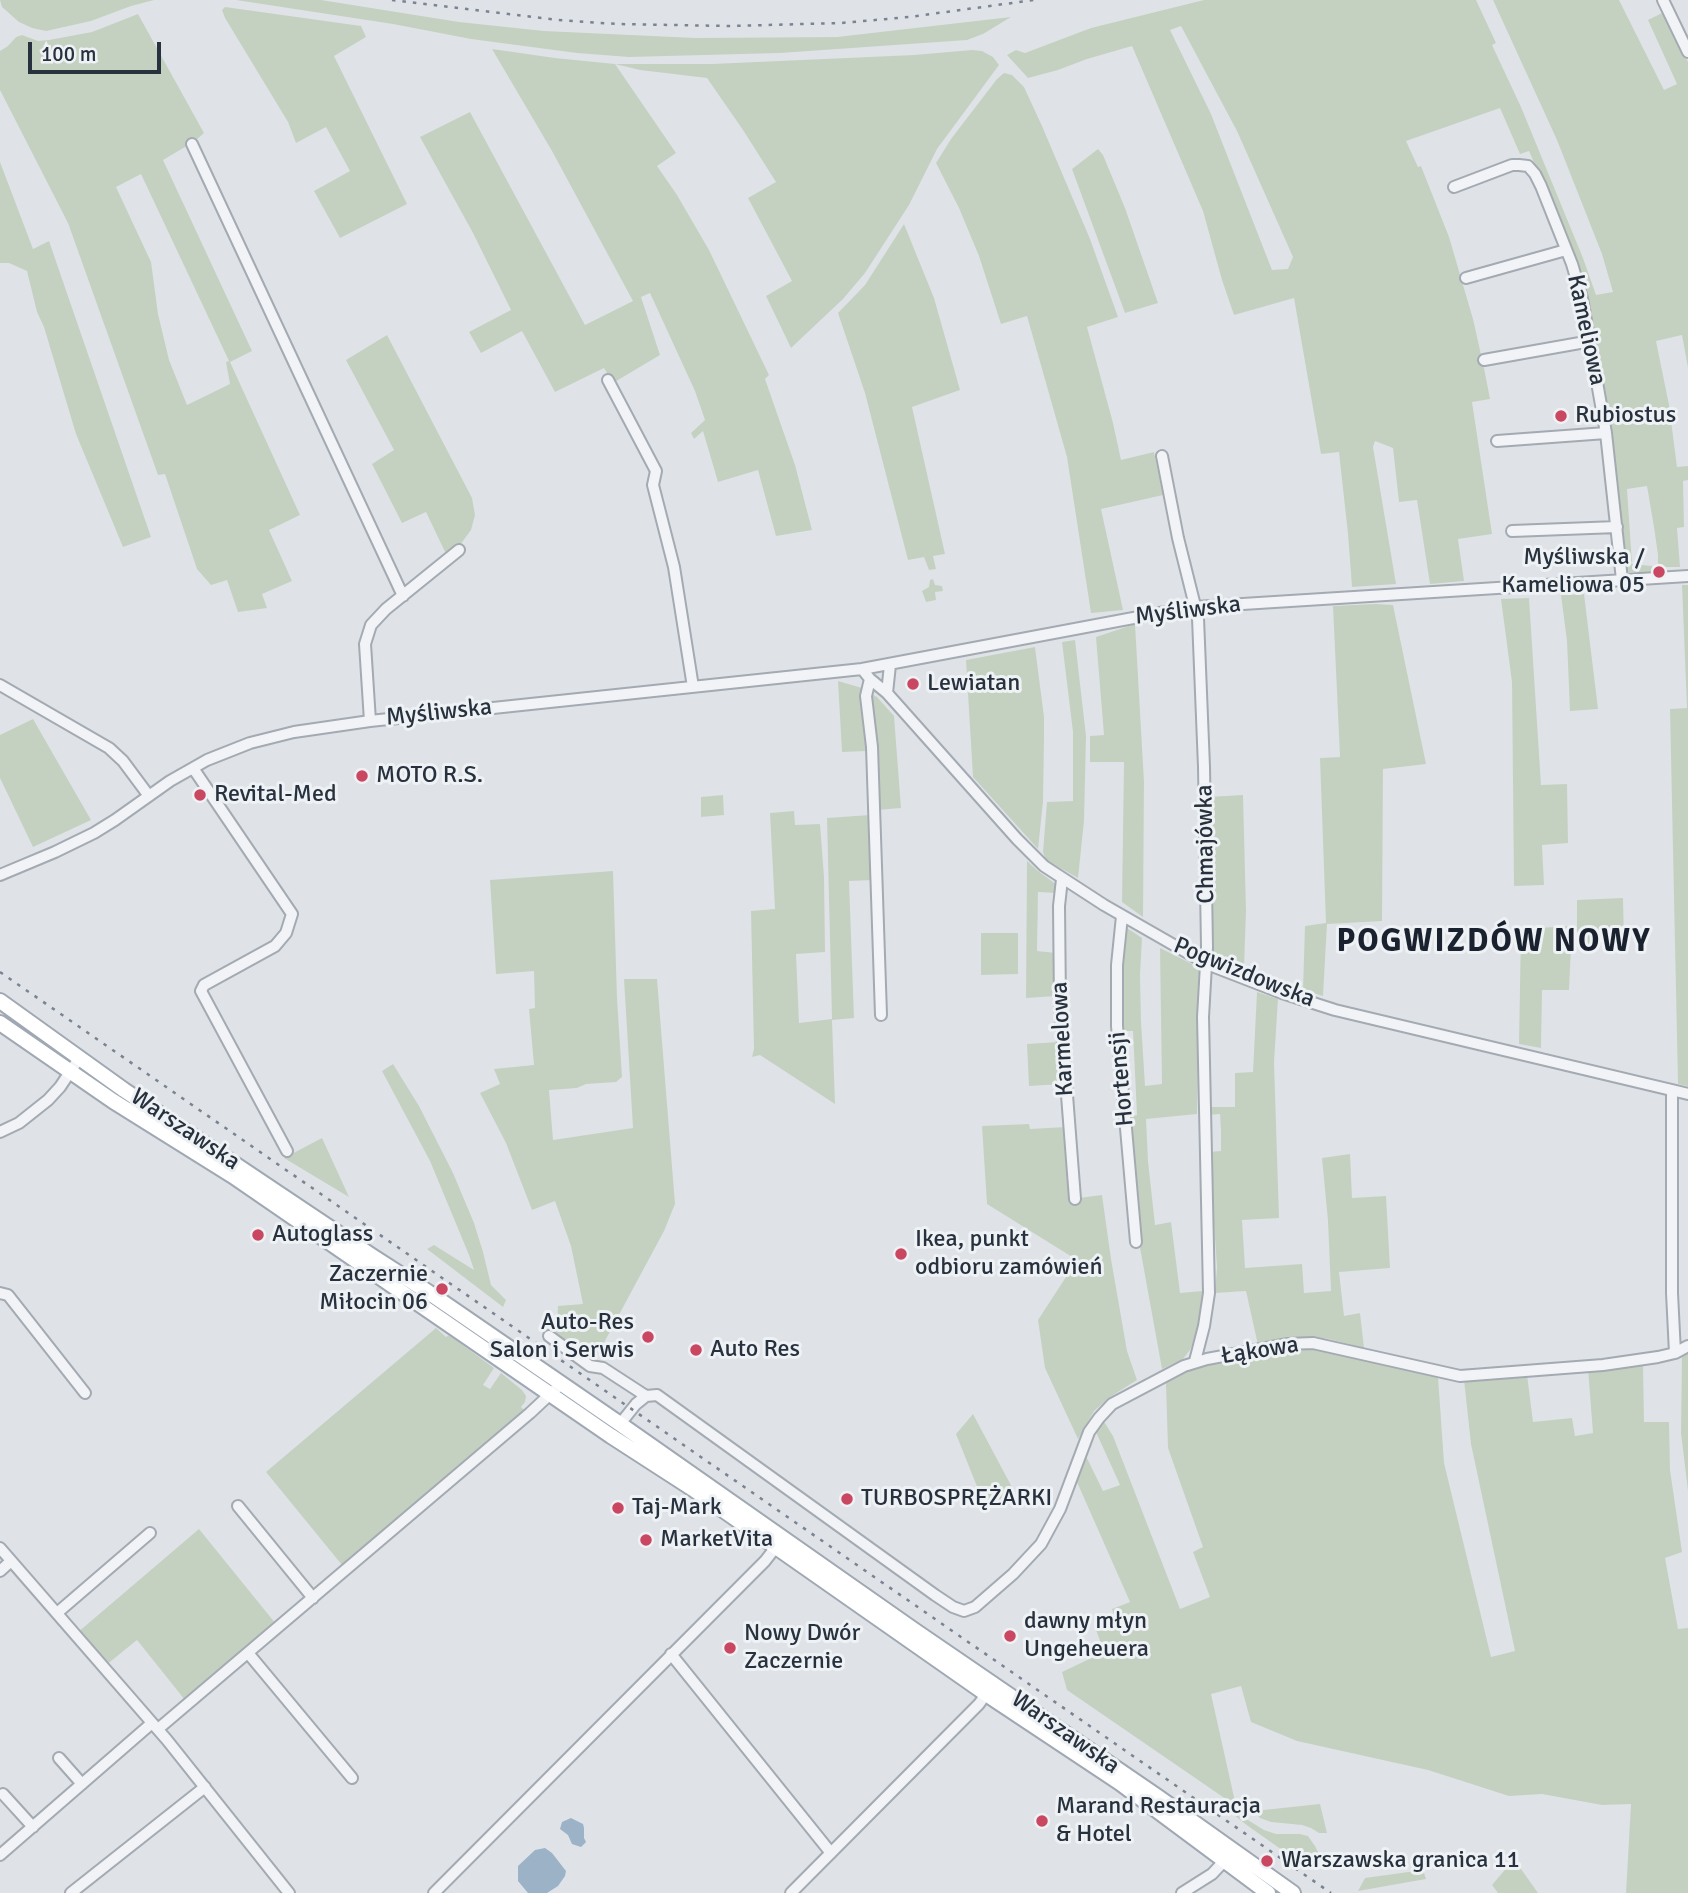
<!DOCTYPE html>
<meta charset="utf-8">
<style>
body{margin:0}
#map{position:relative;width:1688px;height:1893px;overflow:hidden;background:#dfe3e8;font-family:Signika,sans-serif}
canvas{display:block}
.scale{position:absolute;left:28px;top:42px;width:133px;height:32px;box-sizing:border-box;border:4px solid #28313e;border-top:0;padding-left:9px;font-size:21px;line-height:24px;white-space:nowrap;color:#28313e;-webkit-text-stroke:5px #eef2f5;paint-order:stroke}
</style>
<div id="map">
<canvas width="1688" height="1893"></canvas>
<div class="scale">100 m</div>
</div>
<script>
const g = document.querySelector('canvas').getContext('2d');
g.lineJoin = 'round';
function fillPath(path, color) {
  g.fillStyle = color;
  g.fill(path, 'evenodd');
}
function poly(rows) {
  const path = new Path2D();
  for (const r of rows) {
    path.moveTo(r[0], r[1]);
    for (let i = 2; i < r.length; i += 2) path.lineTo(r[i], r[i + 1]);
  }
  return path;
}
function strokePath(path, color, width, dash) {
  g.strokeStyle = color;
  g.lineWidth = width;
  g.lineCap = dash ? 'butt' : 'round';
  g.setLineDash(dash || []);
  g.stroke(path);
}
function write(font, color, halo, rows, align = 'center') {
  g.font = font + ' Signika,sans-serif';
  g.lineWidth = 6;
  g.setLineDash([]);
  g.textBaseline = 'middle';
  g.strokeStyle = halo;
  g.fillStyle = color;
  for (const [text, x, y, turn = 0] of rows) {
    g.save();
    g.translate(x, y);
    g.rotate((+turn || 0) * Math.PI / 180);
    g.textAlign = isNaN(turn) ? turn : align;
    if (halo) g.strokeText(text, 0, 0);
    g.fillText(text, 0, 0);
    g.restore();
  }
}
fillPath(poly([
 [0,0,154,0,131,6,91,21,46,31,32,28,19,22,2,7],
 [236,0,321,0,459,22,544,31,696,38,837,37,1011,17,983,34,967,40,780,53,629,57,577,53,471,39,393,24],
 [1204,0,1476,0,1496,43,1492,45,1521,107,1583,258,1596,295,1613,292,1602,254,1557,140,1493,0,1619,0,1664,90,1677,84,1648,20,1664,12,1688,62,1688,368,1682,335,1656,341,1669,405,1677,467,1688,466,1688,480,1683,481,1684,527,1677,528,1680,567,1658,567,1658,555,1654,527,1647,486,1627,489,1632,564,1652,566,1651,572,1627,572,1624,562,1607,410,1585,294,1548,194,1529,151,1520,154,1500,108,1406,141,1418,167,1421,166,1449,237,1473,319,1484,368,1490,399,1472,402,1492,534,1458,539,1464,581,1430,584,1417,500,1399,502,1393,448,1375,441,1373,447,1396,584,1352,587,1348,534,1339,452,1321,454,1294,298,1234,315,1222,280,1203,211,1132,46,1087,59,1058,70,1028,78,1007,55,1016,50,1025,53,1091,28],
 [1181,26,1237,131,1293,257,1288,269,1272,270,1211,114,1170,30],
 [225,7,361,26,366,37,334,56,407,204,340,238,314,191,350,171,326,127,296,143,288,122,225,18,222,10],
 [138,14,204,133,195,141,163,160,252,351,230,362,300,515,269,530,292,581,262,594,267,608,238,612,227,580,211,585,197,569,165,474,158,475,68,223,0,90,0,51,8,46,16,37,22,35,38,41,49,40,92,32],
 [141,174,229,361,226,362,230,384,187,405,169,360,158,314,151,262,116,187],
 [492,49,555,58,615,64,712,64,914,55,972,50,982,51,993,57,999,65,937,149,909,205,865,273,843,299,791,348,766,296,792,281,748,198,776,182,743,130,707,78,640,70,615,64,676,153,657,166,677,195,709,250,769,375,765,379,795,465,812,530,776,536,758,470,718,482,703,431,694,439,691,433,705,420,695,391,650,293,641,297,660,355,613,383,604,368,555,392,522,331,481,353,469,332,511,310,473,233,420,137,470,112,585,325,633,301,552,151],
 [1004,73,1012,75,1024,87,1042,126,1090,239,1118,317,1087,327,1113,423,1121,460,1154,452,1163,495,1101,509,1123,610,1091,613,1067,457,1027,316,1001,324,979,256,959,208,936,163,951,139,997,79],
 [1098,149,1103,155,1125,208,1158,303,1125,313,1072,169],
 [0,162,33,249,49,241,151,537,123,547,76,434,44,327,37,312,27,271,9,263,0,263],
 [904,224,934,298,960,390,912,407,945,554,933,556,936,569,929,570,924,557,908,560,865,393,838,313,865,285],
 [387,335,472,498,475,515,471,530,457,549,447,556,426,512,402,523,372,464,394,450,346,360],
 [933,579,935,585,942,586,943,591,935,592,936,600,926,602,922,591,929,587,930,580],
 [1682,585,1688,585,1688,1086,1678,1084,1670,709,1687,708],
 [1584,594,1598,709,1570,711,1567,641,1561,595],
 [1529,598,1541,785,1567,784,1568,843,1542,845,1544,885,1514,886,1512,682,1501,599],
 [1376,604,1393,605,1426,764,1383,769,1382,921,1327,924,1323,996,1303,990,1305,926,1326,923,1320,758,1340,757,1333,606],
 [1135,624,1144,782,1143,917,1122,902,1124,762,1090,762,1090,736,1104,735,1096,637],
 [1075,640,1086,736,1084,821,1078,878,1046,860,1043,852,1047,802,1073,801,1073,732,1062,642],
 [1035,647,1044,717,1044,739,1043,802,1038,849,973,777,966,660],
 [838,681,862,688,867,751,842,752],
 [870,693,877,697,894,716,901,808,877,810],
 [33,719,91,820,33,847,0,778,0,735],
 [723,795,724,815,701,817,701,797],
 [1243,795,1246,911,1244,967,1214,954,1210,935,1208,797],
 [794,811,795,825,820,824,824,877,825,952,796,954,799,1023,832,1019,827,818,870,815,873,880,849,881,854,1018,832,1020,835,1104,760,1055,752,1057,754,1049,751,911,775,909,770,813],
 [1027,861,1038,871,1057,885,1056,893,1038,892,1037,951,1056,953,1056,996,1026,998],
 [613,871,617,998,622,1077,616,1082,586,1084,577,1088,549,1090,553,1140,633,1128,624,979,657,979,675,1204,664,1231,592,1365,554,1335,557,1329,558,1306,583,1304,571,1246,555,1201,532,1210,506,1143,480,1093,500,1084,494,1069,534,1065,529,1009,535,1008,534,971,496,974,490,880],
 [1623,898,1624,943,1577,944,1577,900],
 [1124,926,1142,938,1140,975,1141,1022,1145,1086,1162,1084,1160,948,1202,969,1199,989,1197,1114,1146,1119,1148,1161,1155,1225,1171,1222,1180,1293,1202,1291,1203,1306,1195,1338,1190,1350,1183,1359,1162,1369,1139,1242,1128,1117,1137,1115,1133,1031,1123,1031,1120,984],
 [1572,926,1569,990,1542,990,1541,1048,1519,1044,1521,929],
 [981,933,1018,933,1018,974,981,975],
 [1257,992,1278,999,1274,1062,1279,1218,1242,1220,1245,1268,1302,1264,1304,1293,1331,1291,1328,1221,1322,1158,1350,1154,1352,1198,1386,1196,1390,1268,1339,1272,1344,1316,1360,1313,1364,1348,1329,1339,1310,1337,1258,1345,1246,1291,1215,1293,1217,1267,1209,1152,1221,1151,1221,1131,1220,1114,1208,1115,1208,1107,1235,1107,1235,1073,1253,1072],
 [1059,1042,1062,1084,1029,1086,1027,1044],
 [393,1064,419,1106,453,1173,474,1223,483,1252,491,1285,506,1300,503,1307,427,1249,434,1245,474,1270,469,1255,430,1161,382,1071],
 [1029,1124,1030,1129,1066,1127,1079,1198,1102,1195,1111,1259,1127,1351,1137,1380,1110,1397,1094,1411,1078,1439,1045,1368,1038,1320,1077,1260,987,1204,982,1126],
 [322,1138,349,1197,284,1158],
 [436,1328,446,1337,449,1335,494,1368,483,1385,490,1389,501,1373,522,1390,526,1396,525,1402,521,1407,525,1411,503,1429,491,1443,345,1566,342,1565,266,1472],
 [1295,1347,1328,1349,1438,1377,1444,1463,1491,1657,1515,1651,1471,1444,1464,1380,1527,1375,1533,1422,1572,1418,1575,1436,1593,1433,1588,1369,1643,1364,1644,1422,1669,1422,1670,1470,1682,1552,1665,1558,1678,1629,1688,1628,1688,1893,1626,1893,1631,1804,1602,1805,1542,1794,1509,1796,1428,1770,1297,1741,1251,1722,1241,1686,1211,1694,1236,1806,1067,1690,1062,1672,1104,1652,1095,1627,1115,1618,1112,1609,1130,1602,1077,1482,1085,1454,1103,1491,1120,1485,1096,1432,1103,1420,1113,1436,1180,1609,1210,1597,1193,1552,1203,1547,1168,1448,1166,1383,1191,1368,1203,1365,1238,1363],
 [1688,1350,1688,1491,1681,1433,1682,1353],
 [973,1414,1014,1491,986,1509,956,1434],
 [199,1529,276,1624,185,1700,137,1640,105,1666,77,1633],
 [1211,1797,1264,1830,1276,1834,1300,1834,1308,1836,1315,1846,1318,1852,1317,1860,1309,1869,1248,1826],
 [1320,1804,1327,1833,1319,1833,1311,1828,1302,1825,1271,1822,1260,1818,1254,1811],
 [1514,1859,1538,1893,1498,1893,1492,1885],
 [1423,1870,1426,1879,1358,1891,1365,1878]
]), '#c5d1c0');
fillPath(poly([
 [571,1818,583,1824,584,1828,584,1838,586,1842,581,1847,572,1844,568,1835,560,1829,562,1822],
 [545,1848,552,1853,566,1871,565,1876,558,1886,547,1893,528,1893,518,1881,518,1866,535,1850]
]), '#9bb2c7');
const minor = poly([
 [1663,0,1688,52],
 [192,144,403,596],
 [1454,187,1512,165,1519,165,1528,166,1535,174,1541,186,1572,264,1582,298,1606,433,1622,580],
 [1466,278,1566,250],
 [1484,360,1591,341],
 [608,380,656,471,653,485,674,567,693,687],
 [1497,441,1606,433],
 [1162,456,1178,538,1198,618,1204,767,1207,947,1203,1017,1209,1293,1204,1326,1195,1361],
 [1512,531,1617,527],
 [862,669,870,679,887,693,1017,839,1044,866,1104,905,1207,964,1282,993,1335,1010,1688,1094],
 [870,679,866,696,872,747,881,1015],
 [0,685,109,748,123,761,149,796],
 [887,693,890,665],
 [370,721,365,644,371,625,386,609,459,550],
 [193,768,292,914,286,933,275,946,204,985,201,991,287,1151],
 [0,875,55,852,94,833,115,820,170,781,207,760,250,743,294,732,370,721,862,669,1160,613,1195,607,1688,576],
 [1062,879,1059,906,1060,1004,1075,1199],
 [1122,916,1117,965,1117,1026,1136,1242],
 [1672,1090,1672,1293,1675,1353],
 [0,1132,19,1123,48,1100,60,1087,80,1057],
 [0,1293,8,1295,85,1393],
 [549,1336,590,1366,603,1368,646,1396],
 [620,1424,636,1404,646,1396,657,1395,935,1595,953,1607,964,1611,975,1607,1013,1574,1041,1544,1060,1509,1089,1432,1099,1418,1112,1404,1184,1366,1207,1359,1288,1344,1313,1343,1460,1376,1603,1365,1658,1357,1675,1353,1688,1346],
 [238,1506,313,1598],
 [0,1548,167,1740,289,1893],
 [0,1571,11,1561],
 [57,1613,150,1533],
 [248,1653,352,1778],
 [671,1654,831,1853],
 [158,1729,530,1413,561,1384],
 [59,1758,82,1784],
 [3,1794,33,1827],
 [0,1855,152,1723],
 [71,1893,205,1787],
 [434,1893,765,1561,779,1543],
 [791,1893,979,1704,986,1694],
 [1182,1893,1212,1874,1229,1856]
]);
const major = poly([
 [0,1001,124,1090,372,1256,428,1292,620,1424,914,1630,1158,1797,1293,1893],
 [0,1023,113,1101,233,1176,611,1436,693,1489,986,1694,1120,1783,1268,1893]
]);
strokePath(minor, '#a4aab2', 14);
strokePath(major, '#9fa8b3', 18);
strokePath(minor, '#f2f3f6', 10);
strokePath(major, '#fff', 14);
strokePath(poly([
 [392,0,558,20,617,24,730,26,841,23,909,17,1034,0],
 [0,972,1331,1893]
]), '#798391', 2.5, [3.5, 7]);
for (const [x, y, r, color] of [
 [1561,416,7,"#c94760"],
 [1659,572,7,"#c94760"],
 [913,684,7,"#c94760"],
 [362,776,7,"#c94760"],
 [200,795,7,"#c94760"],
 [258,1235,7,"#c94760"],
 [901,1254,7,"#c94760"],
 [442,1289,7,"#c94760"],
 [648,1337,7,"#c94760"],
 [696,1350,7,"#c94760"],
 [847,1499,7,"#c94760"],
 [618,1508,7,"#c94760"],
 [646,1540,7,"#c94760"],
 [1010,1636,7,"#c94760"],
 [730,1648,7,"#c94760"],
 [1042,1821,7,"#c94760"],
 [1267,1861,7,"#c94760"]
]) {
  const dot = new Path2D();
  dot.arc(x, y, r, 0, 2 * Math.PI);
  g.fillStyle = color;
  g.fill(dot);
  strokePath(dot, '#eef2f5', 2.5);
}
write('24px', '#28313e', '#eef2f5', [
 ["Kameliowa",1586,330,78],
 ["Myśliwska",1188,611,-7],
 ["Myśliwska",439,713,-6],
 ["Chmajówka",1206,844,-91],
 ["Pogwizdowska",1244,973,22],
 ["Karmelowa",1063,1039,-93],
 ["Hortensji",1122,1079,-95],
 ["Warszawska",185,1130,34],
 ["Łąkowa",1260,1351,-9],
 ["Warszawska",1065,1733,35]
]);
write('24px', '#28313e', '#eef2f5', [
 ["Rubiostus",1575,416],
 ["Myśliwska /",1645,558,"right"],
 ["Kameliowa 05",1645,586,"right"],
 ["Lewiatan",927,684],
 ["MOTO R.S.",376,776],
 ["Revital-Med",214,795],
 ["Autoglass",272,1235],
 ["Ikea, punkt",915,1240],
 ["odbioru zamówień",915,1268],
 ["Zaczernie",428,1275,"right"],
 ["Miłocin 06",428,1303,"right"],
 ["Auto-Res",634,1323,"right"],
 ["Salon i Serwis",634,1351,"right"],
 ["Auto Res",710,1350],
 ["TURBOSPRĘŻARKI",861,1499],
 ["Taj-Mark",632,1508],
 ["MarketVita",660,1540],
 ["dawny młyn",1024,1622],
 ["Ungeheuera",1024,1650],
 ["Nowy Dwór",744,1634],
 ["Zaczernie",744,1662],
 ["Marand Restauracja",1056,1807],
 ["& Hotel",1056,1835],
 ["Warszawska granica 11",1281,1861]
], 'left');
g.letterSpacing = '2px';
write('bold 32px', '#1b222f', '#eef2f5', [
 ["POGWIZDÓW NOWY",1494,943]
]);
g.letterSpacing = '0px';
</script>
